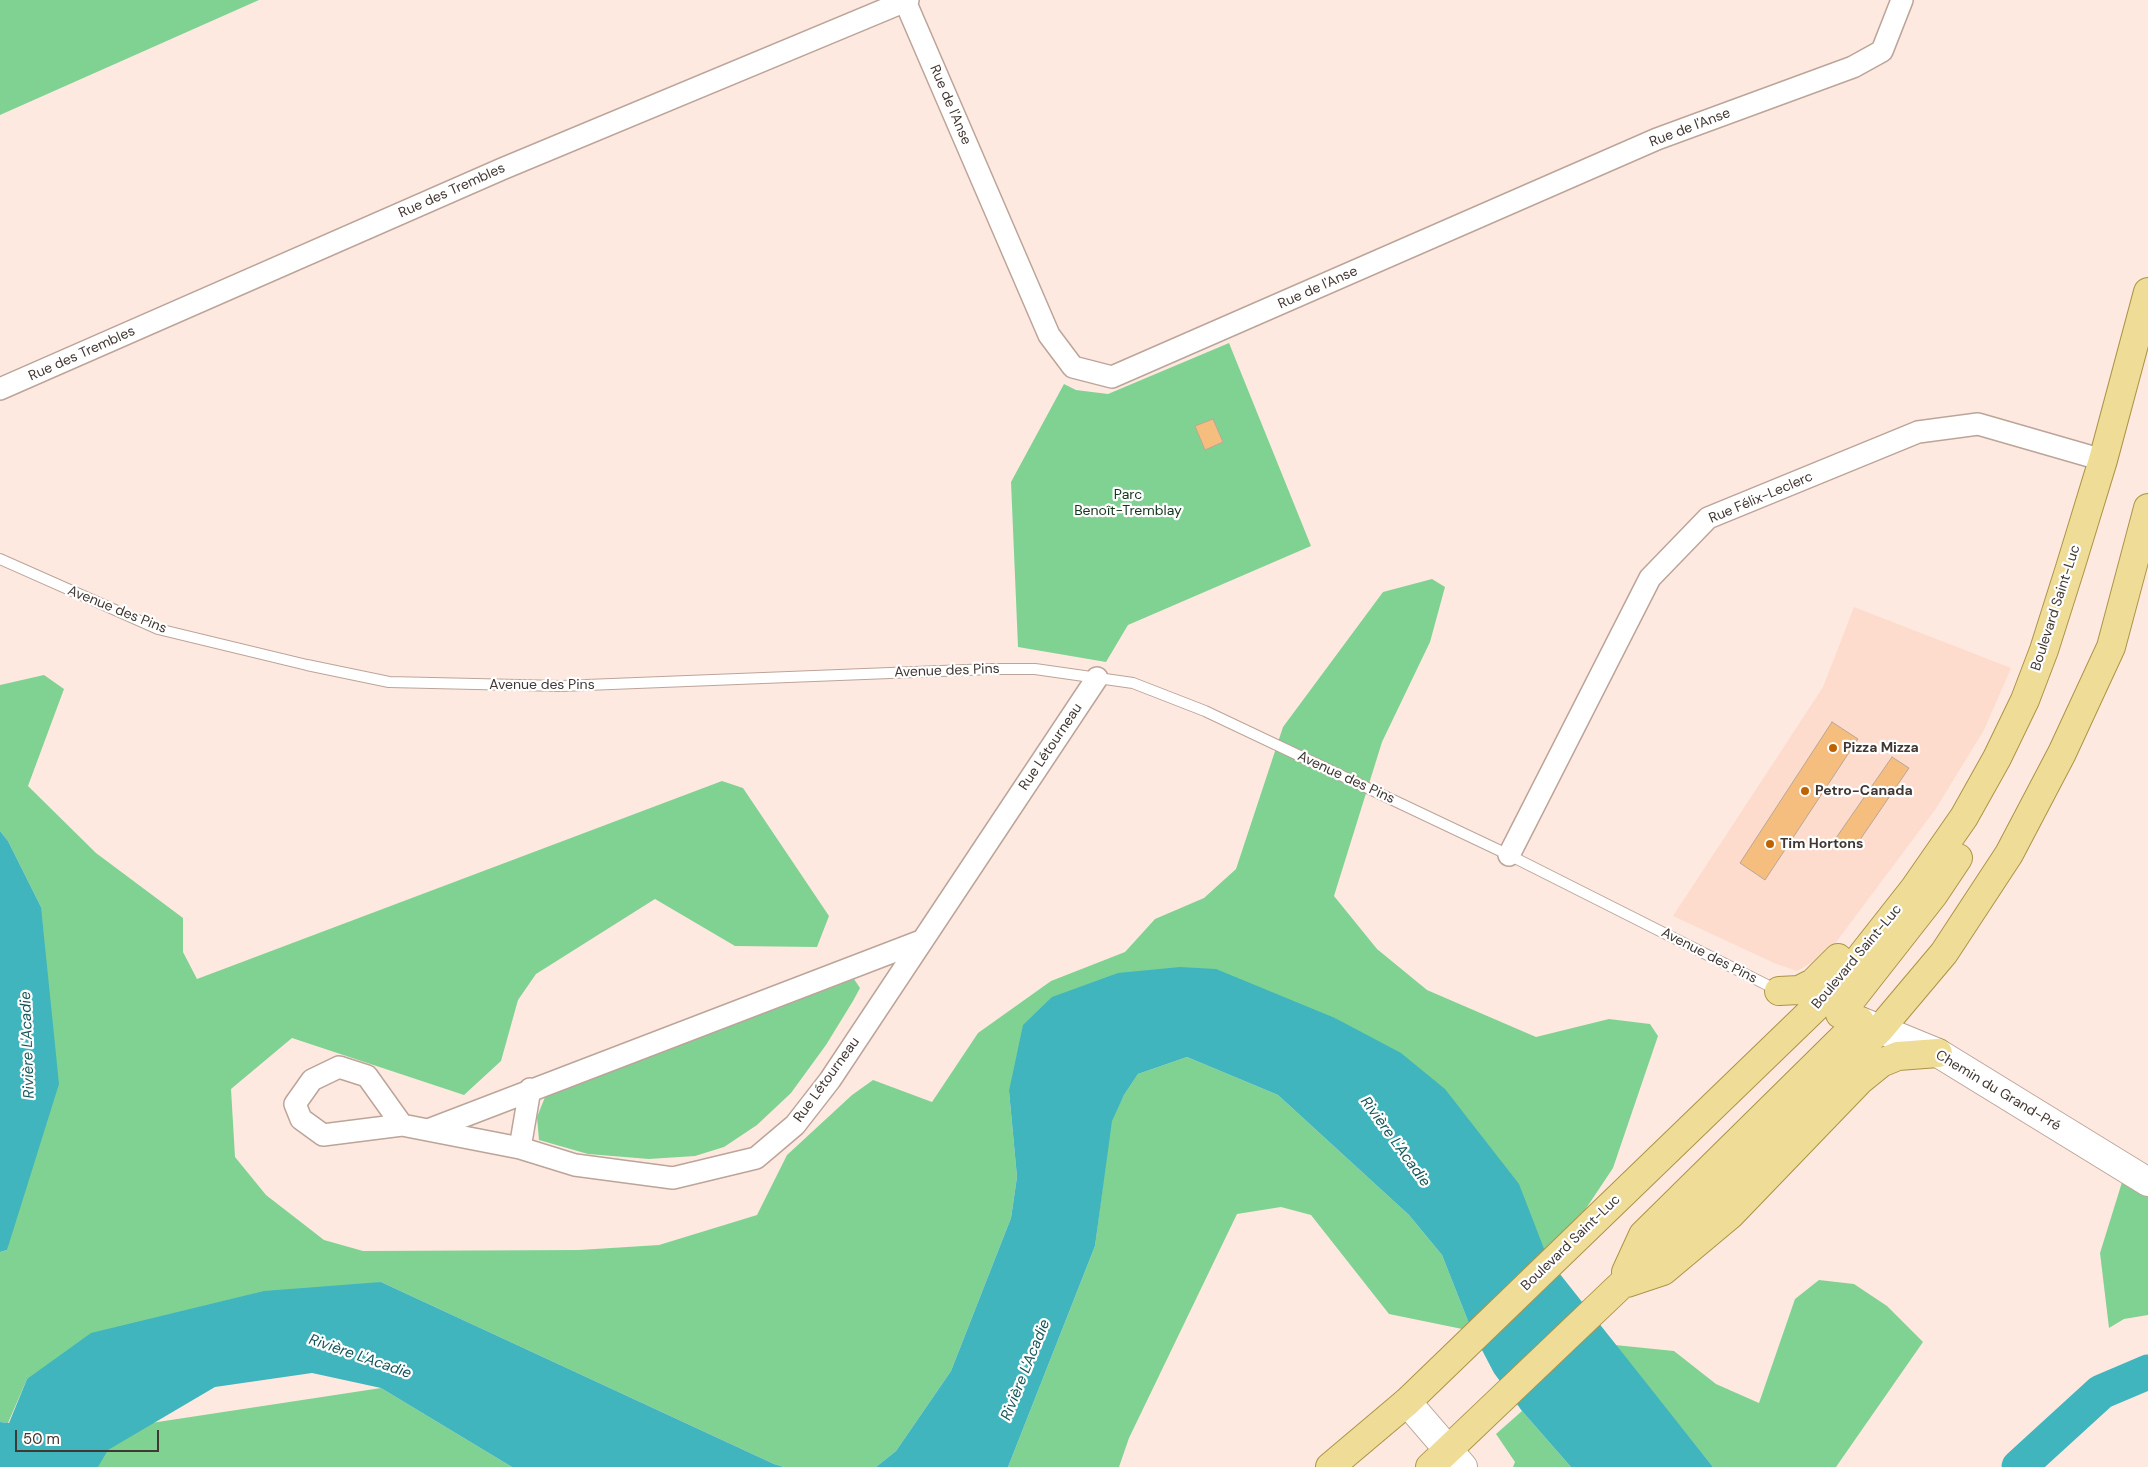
<!DOCTYPE html>
<meta charset="utf-8">
<style>
body{margin:0}
#map{position:relative;width:2148px;height:1467px;overflow:hidden;background:#fee9e0;font-family:"DM Sans",sans-serif}
canvas{display:block}
.scale{position:absolute;left:15px;top:1430px;width:144px;height:22px;box-sizing:border-box;border:2px solid #413733;border-top:0;padding-left:6px;font-size:15px;line-height:18px;white-space:nowrap;color:#413733;-webkit-text-stroke:4px #fff;paint-order:stroke}
</style>
<div id="map">
<canvas width="2148" height="1467"></canvas>
<div class="scale">50 m</div>
</div>
<script>
const g = document.querySelector('canvas').getContext('2d');
g.lineJoin = 'round';
function fillPath(path, color) {
  g.fillStyle = color;
  g.fill(path, 'evenodd');
}
function poly(rows) {
  const path = new Path2D();
  for (const r of rows) {
    path.moveTo(r[0], r[1]);
    for (let i = 2; i < r.length; i += 2) path.lineTo(r[i], r[i + 1]);
  }
  return path;
}
function strokePath(path, color, width, dash) {
  g.strokeStyle = color;
  g.lineWidth = width;
  g.lineCap = dash ? 'butt' : 'round';
  g.setLineDash(dash || []);
  g.stroke(path);
}
function write(font, color, halo, rows, align = 'center') {
  g.font = font + ' "DM Sans",sans-serif';
  g.lineWidth = 4.5;
  g.setLineDash([]);
  g.textBaseline = 'middle';
  g.strokeStyle = halo;
  g.fillStyle = color;
  for (const [text, x, y, turn = 0] of rows) {
    g.save();
    g.translate(x, y);
    g.rotate((+turn || 0) * Math.PI / 180);
    g.textAlign = isNaN(turn) ? turn : align;
    if (halo) g.strokeText(text, 0, 0);
    g.fillText(text, 0, 0);
    g.restore();
  }
}
fillPath(poly([
 [1854,607,2011,668,1984,730,1935,810,1828,953,1797,971,1774,963,1673,916,1823,687]
]), '#fddccd');
fillPath(poly([
 [0,0,259,0,0,115],
 [1229,343,1311,546,1128,625,1106,662,1018,647,1011,482,1064,384,1076,390,1108,394],
 [1432,579,1445,587,1430,642,1382,742,1334,896,1377,949,1427,990,1536,1037,1609,1019,1650,1024,1658,1036,1613,1168,1565,1240,1548,1258,1335,1018,1009,1091,1017,1177,1011,1218,951,1371,896,1451,876,1467,784,1467,774,1464,381,1282,27,1379,8,1423,0,1422,0,1252,7,1250,41,907,8,841,0,831,0,685,44,675,64,689,28,786,96,853,183,918,183,952,197,979,722,781,743,788,829,916,817,947,735,946,655,899,536,974,518,1000,501,1061,464,1095,292,1038,231,1089,235,1157,266,1195,324,1240,363,1251,579,1250,659,1245,757,1215,787,1155,852,1095,873,1080,932,1102,978,1033,1051,981,1125,952,1155,919,1204,898,1236,869,1283,727,1383,592],
 [854,979,860,988,853,1001,826,1045,791,1093,757,1125,724,1147,695,1156,649,1159,588,1154,539,1140,537,1117,545,1097],
 [1187,1057,1278,1095,1409,1215,1442,1255,1472,1331,1389,1314,1311,1215,1281,1207,1237,1214,1129,1438,1119,1467,1008,1467,1095,1246,1111,1121,1124,1095,1138,1074],
 [2148,1168,2148,1315,2124,1319,2109,1328,2100,1253,2123,1179],
 [1819,1280,1854,1284,1887,1306,1923,1342,1836,1467,1713,1467,1615,1345,1674,1351,1716,1384,1759,1403,1795,1299],
 [381,1388,512,1467,0,1467,0,1446],
 [1522,1411,1571,1467,1513,1467,1515,1462,1496,1434]
]), '#80d293');
fillPath(poly([
 [0,831,8,841,41,907,59,1084,7,1250,0,1252],
 [1180,967,1216,969,1335,1018,1401,1053,1445,1089,1519,1184,1548,1259,1713,1467,1571,1467,1522,1411,1494,1373,1472,1331,1442,1255,1409,1215,1278,1095,1187,1057,1138,1074,1124,1095,1112,1121,1095,1246,1008,1467,876,1467,896,1451,951,1371,1011,1218,1017,1177,1009,1091,1023,1025,1052,997,1118,973],
 [381,1282,774,1464,784,1467,512,1467,381,1388,312,1373,215,1387,108,1450,98,1467,0,1467,0,1422,9,1423,27,1379,91,1333,264,1291]
]), '#40b5bd');
strokePath(poly([
 [2019,1467,2101,1392,2148,1372]
]), '#40b5bd', 35);
const building = poly([
 [1213,419,1223,442,1205,450,1195,426,1213,419],
 [1832,722,1858,739,1765,880,1740,863,1832,722],
 [1892,757,1909,768,1853,850,1836,838,1892,757]
]);
fillPath(building, '#f5bd7e');
strokePath(building, '#baa896', 1);
const lane = poly([
 [0,559,158,629,307,665,389,682,561,686,991,669,1035,669,1133,683,1205,711,1509,855,1777,990]
]);
const street = poly([
 [905,1,1049,335,1073,367,1112,377,1657,139,1853,67,1882,51,1902,0],
 [0,389,502,169,908,0],
 [1509,855,1650,578,1708,518,1918,432,1978,424,2103,460],
 [402,1125,367,1076,339,1067,312,1080,295,1104,301,1119,323,1135,402,1125,520,1148,575,1165,673,1178,756,1158,795,1125,830,1080,1097,678],
 [428,1130,921,941],
 [520,1148,530,1089]
]);
const secondary = poly([
 [1860,1021,1938,1053,2148,1182],
 [1407,1402,1463,1467]
]);
const primary = poly([
 [1779,991,1799,990,1813,983,1838,958],
 [1840,1014,1934,894,1958,858],
 [1626,1272,1643,1235,1860,1021],
 [1627,1283,1663,1271,1730,1215,1860,1080,1881,1063,1898,1056,1938,1053],
 [1330,1467,1407,1402,1818,1005,1855,964,1914,889,1964,817,1997,758,2025,700,2044,650,2070,568,2103,460,2148,292],
 [1430,1467,1621,1285,1880,1029,1944,953,2009,854,2062,753,2111,647,2148,508]
]);
strokePath(lane, '#bca499', 12);
strokePath(street, '#bca499', 24);
strokePath(secondary, '#bca499', 30);
strokePath(primary, '#ac9447', 30);
strokePath(lane, '#fff', 10);
strokePath(street, '#fff', 21);
strokePath(secondary, '#fff', 28);
strokePath(primary, '#efdd97', 28);
for (const [x, y, r, color] of [
 [1833,748,5,"#bd6401"],
 [1805,791,5,"#bd6401"],
 [1770,844,5,"#bd6401"]
]) {
  const dot = new Path2D();
  dot.arc(x, y, r, 0, 2 * Math.PI);
  g.fillStyle = color;
  g.fill(dot);
  strokePath(dot, '#fff', 2);
}
write('14px', '#413733', '#fff', [
 ["Rue de l'Anse",950,105,67],
 ["Rue de l'Anse",1690,128,-21],
 ["Rue des Trembles",452,191,-24],
 ["Rue de l'Anse",1318,288,-24],
 ["Rue des Trembles",82,354,-24],
 ["Rue Félix-Leclerc",1761,498,-23],
 ["Boulevard Saint-Luc",2056,608,-72],
 ["Avenue des Pins",117,610,22],
 ["Avenue des Pins",947,671,-2],
 ["Avenue des Pins",542,685],
 ["Rue Létourneau",1051,747,-56],
 ["Avenue des Pins",1346,778,25],
 ["Avenue des Pins",1709,956,27],
 ["Boulevard Saint-Luc",1857,957,-50],
 ["Rue Létourneau",827,1080,-54],
 ["Chemin du Grand-Pré",1998,1091,31],
 ["Boulevard Saint-Luc",1571,1243,-44]
]);
write('14px', '#11361b', '#fff', [
 ["Parc",1128,495],
 ["Benoît-Tremblay",1128,511]
]);
write('bold 14px', '#413733', '#fff', [
 ["Pizza Mizza",1843,748],
 ["Petro-Canada",1815,791],
 ["Tim Hortons",1780,844]
], 'left');
write('italic 15px', '#14565a', '#fff', [
 ["Rivière L'Acadie",28,1045,-92],
 ["Rivière L'Acadie",1395,1142,54],
 ["Rivière L'Acadie",360,1357,19],
 ["Rivière L'Acadie",1026,1370,-68]
]);
</script>
